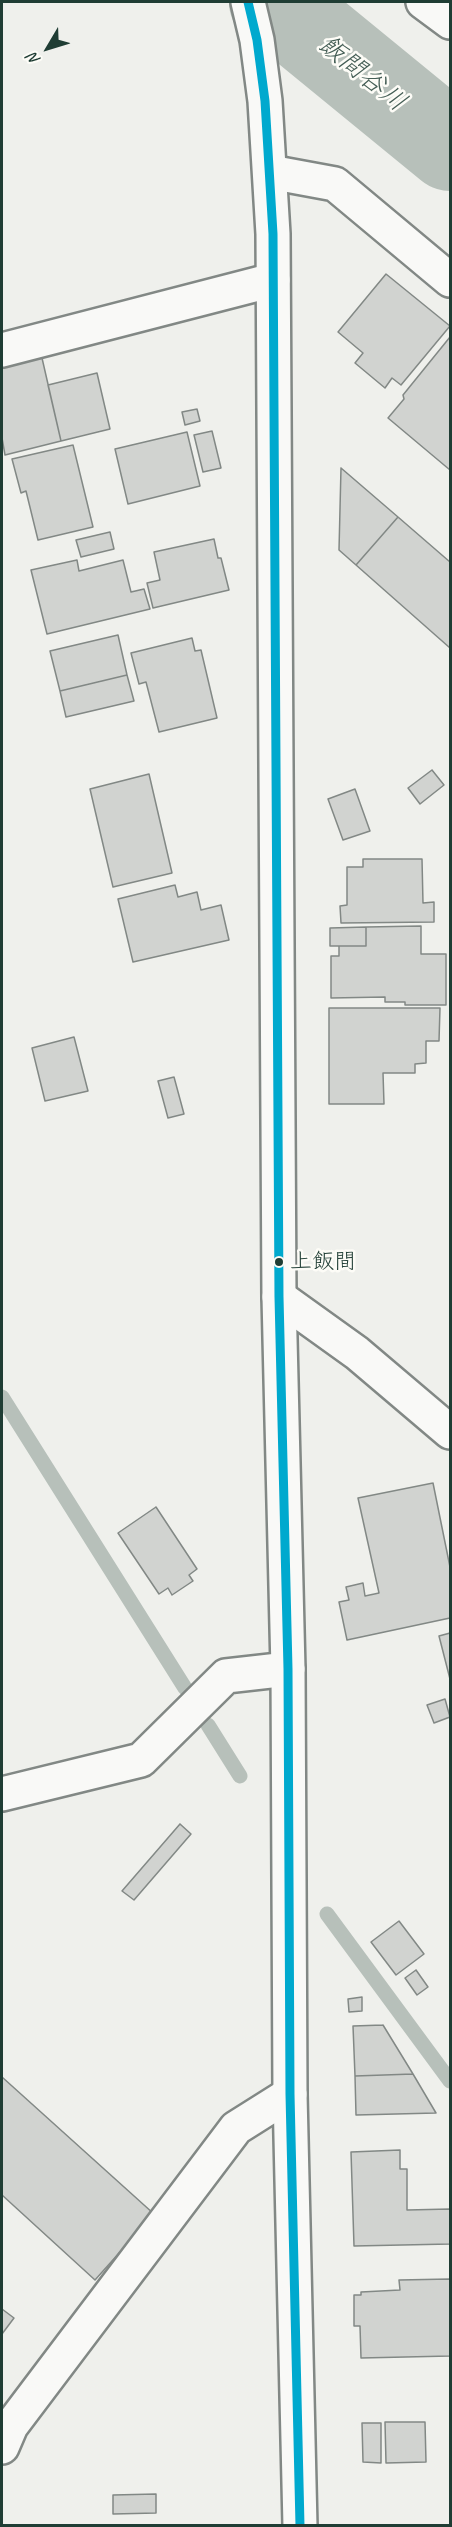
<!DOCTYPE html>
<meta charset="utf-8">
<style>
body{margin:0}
#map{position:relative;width:452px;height:2527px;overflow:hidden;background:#eff0ec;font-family:Caveat,sans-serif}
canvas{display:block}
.frame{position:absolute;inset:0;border:3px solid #1f3d34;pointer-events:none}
.north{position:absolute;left:18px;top:18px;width:60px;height:60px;-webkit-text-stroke:4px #fdfcf7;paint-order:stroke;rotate:232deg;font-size:16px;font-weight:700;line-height:24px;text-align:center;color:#1f3d34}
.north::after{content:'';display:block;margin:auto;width:21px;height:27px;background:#1f3d34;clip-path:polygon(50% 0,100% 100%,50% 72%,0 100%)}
</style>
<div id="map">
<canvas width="452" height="2527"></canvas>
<div class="frame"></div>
<div class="north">N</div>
</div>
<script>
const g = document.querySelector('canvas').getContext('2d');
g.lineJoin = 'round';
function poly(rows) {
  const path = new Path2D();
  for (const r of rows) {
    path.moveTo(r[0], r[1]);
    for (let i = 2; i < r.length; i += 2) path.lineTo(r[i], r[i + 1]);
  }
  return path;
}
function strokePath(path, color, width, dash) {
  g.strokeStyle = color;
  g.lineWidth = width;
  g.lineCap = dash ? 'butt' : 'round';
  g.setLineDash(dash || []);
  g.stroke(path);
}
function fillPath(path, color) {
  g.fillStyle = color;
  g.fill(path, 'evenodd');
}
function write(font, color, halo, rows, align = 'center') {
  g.font = font + ' Caveat,"Klee One",sans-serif';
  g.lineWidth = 5;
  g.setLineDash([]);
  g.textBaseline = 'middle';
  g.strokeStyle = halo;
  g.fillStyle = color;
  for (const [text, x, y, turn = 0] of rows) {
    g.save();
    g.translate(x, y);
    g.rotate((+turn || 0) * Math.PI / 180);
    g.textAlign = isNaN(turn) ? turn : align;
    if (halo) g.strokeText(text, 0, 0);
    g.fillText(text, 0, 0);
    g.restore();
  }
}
strokePath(poly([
 [2,1397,185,1688],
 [208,1725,240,1776],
 [327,1914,450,2081]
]), '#b7c0ba', 15);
strokePath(poly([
 [274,2,450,146]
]), '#b7c0ba', 90);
const building = poly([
 [386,274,450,326,401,385,392,378,385,388,355,363,363,353,338,332,386,274],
 [450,337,450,470,388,418,404,399,403,395,450,337],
 [42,358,61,441,5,455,2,438,2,367,42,358],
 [97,373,110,429,61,441,48,385,97,373],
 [197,409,200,421,185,425,182,412,197,409],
 [212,431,221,468,203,472,194,435,212,431],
 [187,432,200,486,128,504,115,449,187,432],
 [73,445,93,527,38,540,26,491,21,493,12,459,73,445],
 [341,468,398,517,356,565,339,550,341,468],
 [398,517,450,562,450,648,356,565,398,517],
 [110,532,114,549,81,557,76,540,110,532],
 [214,539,218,558,221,558,229,590,153,608,147,583,160,580,154,552,214,539],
 [77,560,79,571,123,560,131,592,144,589,150,609,47,634,31,570,77,560],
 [118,635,127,675,60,691,50,651,118,635],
 [192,638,195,651,201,650,217,718,159,732,146,682,139,684,131,653,192,638],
 [127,675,134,701,66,717,60,691,127,675],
 [432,770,444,785,420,804,408,788,432,770],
 [149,774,172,873,113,887,90,789,149,774],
 [355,789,370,831,343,840,328,799,355,789],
 [363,859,422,859,423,903,434,902,434,922,341,923,340,906,347,905,347,867,363,867,363,859],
 [175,885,178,897,197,892,201,910,221,905,229,940,133,962,118,899,175,885],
 [421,926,421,954,446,954,446,1005,405,1005,405,1002,385,1002,385,997,331,998,331,956,339,956,339,946,366,946,366,927,421,926],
 [366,927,366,946,330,946,330,928,366,927],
 [329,1008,440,1008,439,1041,426,1041,426,1063,415,1064,415,1073,383,1073,384,1104,329,1104,329,1008],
 [74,1037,88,1091,45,1101,32,1048,74,1037],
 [174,1077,184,1114,168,1118,158,1081,174,1077],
 [433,1483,450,1567,450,1618,347,1640,339,1602,349,1600,346,1587,363,1583,365,1596,379,1593,358,1498,433,1483],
 [156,1507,197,1569,189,1575,193,1581,172,1595,168,1588,159,1594,118,1533,156,1507],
 [450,1633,450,1679,439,1636,450,1633],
 [445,1699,450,1717,434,1723,427,1705,445,1699],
 [180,1824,191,1834,134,1900,122,1891,180,1824],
 [399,1921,424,1954,396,1975,371,1942,399,1921],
 [416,1970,428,1987,417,1995,405,1978,416,1970],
 [362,1997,362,2011,349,2012,348,1999,362,1997],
 [383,2025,413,2074,355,2076,353,2026,383,2025],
 [413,2074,436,2113,356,2115,355,2076,413,2074],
 [2,2077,154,2214,95,2280,2,2195,2,2077],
 [400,2150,400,2169,407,2169,407,2210,450,2209,450,2244,354,2246,351,2152,400,2150],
 [450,2279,450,2356,361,2358,360,2326,354,2326,354,2295,361,2295,361,2292,400,2290,399,2280,450,2279],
 [2,2309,14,2318,2,2334,2,2309],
 [385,2422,425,2422,426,2462,386,2463,385,2422],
 [362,2423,381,2423,381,2463,363,2462,362,2423],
 [156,2494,156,2513,113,2514,113,2495,156,2494]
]);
fillPath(building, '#d1d3d0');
strokePath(building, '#828885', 1.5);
const minor = poly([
 [423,2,450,22],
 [270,172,335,184,450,280],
 [2,350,273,280],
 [279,1297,357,1353,450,1432],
 [2,1794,141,1760,226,1676,288,1669],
 [2,2447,11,2426,236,2128,290,2094]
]);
const major = poly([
 [248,2,257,40,265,101,273,234,279,1297,288,1669,290,2094,300,2526]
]);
strokePath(minor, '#828885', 38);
strokePath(major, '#828885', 38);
strokePath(minor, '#f9f9f7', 33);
strokePath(major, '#f9f9f7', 33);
strokePath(poly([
 [248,2,257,40,265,101,273,234,279,1297,288,1669,290,2094,300,2526]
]), '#00a9ce', 9);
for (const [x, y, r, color] of [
 [279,1262,5,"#1f3d34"]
]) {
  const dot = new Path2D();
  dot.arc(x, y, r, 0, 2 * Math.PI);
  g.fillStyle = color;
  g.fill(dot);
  strokePath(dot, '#fdfcf7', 2);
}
write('22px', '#1f3d34', '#fdfcf7', [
 ["上飯間",290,1262]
], 'left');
write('italic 26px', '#455e56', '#fdfcf7', [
 ["飯間谷川",362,74,39]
]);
</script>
